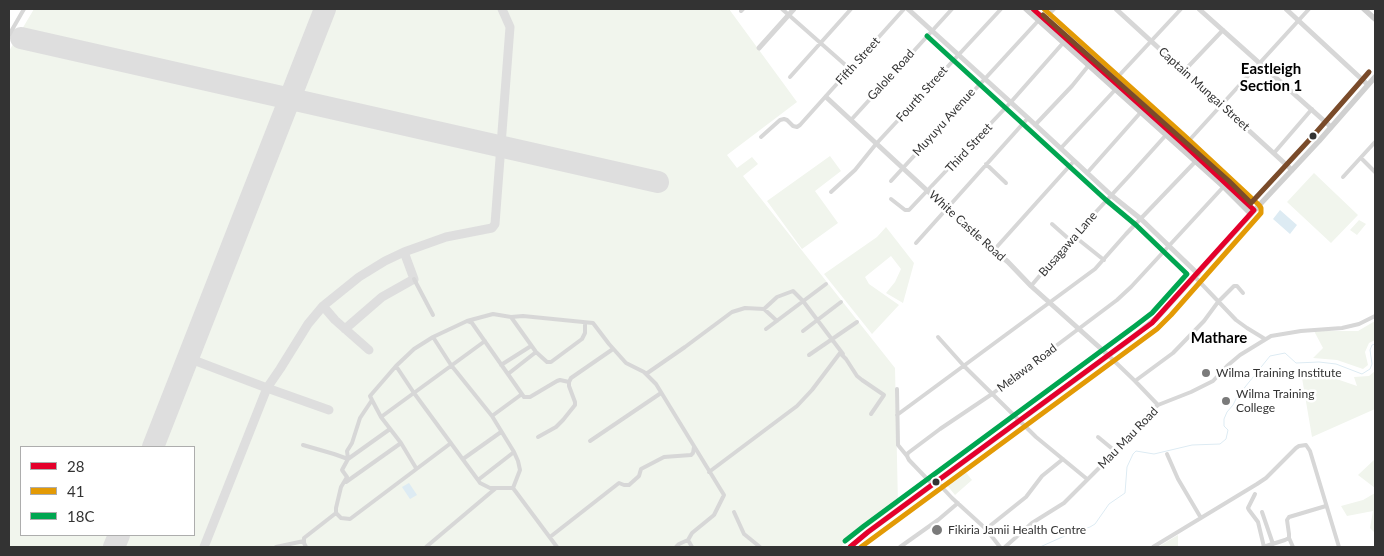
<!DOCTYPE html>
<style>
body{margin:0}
#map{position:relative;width:1384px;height:556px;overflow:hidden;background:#fff;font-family:Lato,sans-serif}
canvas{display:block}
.frame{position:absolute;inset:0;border:10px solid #333;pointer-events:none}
.legend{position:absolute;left:20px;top:446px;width:175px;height:90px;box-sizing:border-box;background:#fff;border:1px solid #adadad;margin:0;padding:6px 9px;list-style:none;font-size:15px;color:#333}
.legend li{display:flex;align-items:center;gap:10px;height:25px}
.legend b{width:25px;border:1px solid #adadad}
</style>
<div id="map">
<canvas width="1384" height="556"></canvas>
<div class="frame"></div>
<ul class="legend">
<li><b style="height:6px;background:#e4002b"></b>28</li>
<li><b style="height:6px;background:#e39a05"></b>41</li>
<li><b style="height:6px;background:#00a651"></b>18C</li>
</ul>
</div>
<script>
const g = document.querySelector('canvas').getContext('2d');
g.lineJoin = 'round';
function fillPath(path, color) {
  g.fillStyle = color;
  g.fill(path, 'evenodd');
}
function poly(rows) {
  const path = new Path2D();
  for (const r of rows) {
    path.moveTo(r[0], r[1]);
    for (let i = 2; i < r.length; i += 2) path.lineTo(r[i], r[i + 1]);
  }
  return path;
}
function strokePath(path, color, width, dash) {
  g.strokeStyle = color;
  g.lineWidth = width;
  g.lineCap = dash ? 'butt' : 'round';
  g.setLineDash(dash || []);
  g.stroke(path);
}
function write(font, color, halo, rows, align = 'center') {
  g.font = font + ' Lato,sans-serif';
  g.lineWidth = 5;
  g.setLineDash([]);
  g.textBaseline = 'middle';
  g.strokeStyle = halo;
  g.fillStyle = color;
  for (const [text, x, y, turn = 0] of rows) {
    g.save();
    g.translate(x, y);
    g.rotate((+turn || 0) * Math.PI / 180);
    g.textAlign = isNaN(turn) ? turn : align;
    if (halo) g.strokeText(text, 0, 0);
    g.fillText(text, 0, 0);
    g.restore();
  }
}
fillPath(poly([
 [34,9,729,9,797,102,727,155,737,168,752,157,758,164,743,176,895,368,898,505,840,547,9,547,9,51],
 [21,447,194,447,194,535,21,535],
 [830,156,841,171,815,191,838,223,802,249,767,201],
 [1314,173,1358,215,1331,243,1287,202],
 [1359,220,1366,224,1357,235,1350,230],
 [886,227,914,263,903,303,886,293,895,282,901,269,891,256,865,277,869,284,899,305,872,334,824,274,877,237],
 [1375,321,1375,340,1369,343,1365,352,1368,365,1363,369,1337,360,1313,358,1323,348,1314,331,1358,331],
 [1375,371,1375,409,1312,437,1301,372,1322,374,1357,386,1354,377,1369,376],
 [1375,459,1375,488,1358,475],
 [964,470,972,480,955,495,946,484],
 [1375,493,1375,533,1370,528,1373,511,1347,516,1341,506,1363,500],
 [1178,535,1178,547,1158,547]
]), '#f1f5ed');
fillPath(poly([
 [1280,210,1297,225,1290,234,1273,219],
 [409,483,417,495,410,499,402,487]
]), '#ddebf3');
strokePath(poly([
 [1040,547,1069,534,1090,527,1095,524,1109,504,1125,493,1127,467,1133,454,1136,451,1154,454,1192,445,1220,444,1226,439,1228,430,1224,426,1224,419,1227,412,1233,405,1237,397,1270,356,1285,353,1296,363,1319,362,1336,364,1362,374,1370,369,1372,364,1370,350,1372,345,1375,344]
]), '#ddebf3', 1);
strokePath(poly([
 [323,306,335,320,369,350],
 [345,329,382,297,414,279,404,252],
 [188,358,267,388,204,547],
 [329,410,267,388,280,369,308,324,323,306,359,277,385,261,404,252,446,237,492,228,495,224,510,27,502,9]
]), '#dedede', 9);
strokePath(poly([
 [21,38,658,182],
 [153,447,325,9],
 [114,547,119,535]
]), '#dedede', 22);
strokePath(poly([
 [782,9,850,69],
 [741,11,743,9],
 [1044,19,1054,9],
 [9,35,24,9],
 [1184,71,1223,30],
 [790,77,851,9],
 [1113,82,1181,9],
 [851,120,952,9],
 [1035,125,1072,86,1089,65],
 [761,137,780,120,784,119,787,120,793,126,797,127,800,125,904,9],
 [1184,146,1309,9],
 [1061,148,1115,90],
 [1274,153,1312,109],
 [1361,158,1375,172],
 [986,164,1006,183],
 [1087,173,1141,112],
 [1343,177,1375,142],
 [891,181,1038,21],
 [831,192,855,170,876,144,1001,9],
 [891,199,905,210,909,210,1011,102,1063,43],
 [1052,224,1070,240],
 [1079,240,1104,260],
 [916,243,1028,118],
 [994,250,1074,161],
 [1195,277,1236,320,1247,328,1265,339],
 [414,279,433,315],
 [1031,286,1070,240,1130,175,1166,135],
 [764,309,777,297,793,291,803,301,843,354],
 [511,317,536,352,547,362,551,362,582,339,585,333,585,323],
 [467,321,472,323,524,397,530,397,557,381,560,380,569,382],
 [766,329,826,284],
 [803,331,841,302],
 [433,337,451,365,492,416,514,452],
 [938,337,964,366,1036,437,1087,479],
 [809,355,857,322],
 [1108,355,1135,381,1158,405],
 [501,365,531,346],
 [396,366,414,393,478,480],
 [508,374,536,352],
 [646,374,685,347,732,312,745,308,764,309,777,321],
 [1135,381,1173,353,1204,321,1218,302,1234,286,1237,286,1243,293],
 [897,389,898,445,907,456],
 [372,400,381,417,401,443,416,468],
 [897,415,1095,269,1126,234,1195,162],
 [492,416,522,394],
 [381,417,485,341],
 [538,437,556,427,563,420,575,405,575,402,569,386,569,382,571,378,613,349],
 [1098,437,1115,451],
 [590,441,661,393],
 [303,445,334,454,348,459,390,429],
 [514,452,518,461,520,470,513,488,490,488,480,483,478,480,514,452],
 [1167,454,1178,479,1201,518],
 [463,459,501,432],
 [709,472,797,406,812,390,840,353,846,359,857,376,862,380,884,395,871,414],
 [346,482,401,443],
 [937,482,952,498,986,529,1000,547],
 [933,485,909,460,907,456,908,453,940,429,992,394,1117,300,1131,287,1226,184],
 [513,488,557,547],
 [1255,494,1248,508,1249,510,1258,522,1264,547],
 [734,512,744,534,760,547],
 [1262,512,1273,544],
 [336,513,341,518,350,519,451,443],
 [986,529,1026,497,1042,476,1063,459],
 [550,537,619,483,624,485,629,485,639,476,641,469,664,457,691,455,693,453,694,447],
 [1289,538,1293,547],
 [688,540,692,547],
 [276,547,304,541],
 [306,547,304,543,304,538,336,513,336,508,341,487,347,477,342,470,348,459,347,451,352,443,360,418,372,400,370,396,396,366,414,349,433,337,467,321,493,314,511,317,523,316,593,323,609,344,626,363,644,372,656,384,724,495,714,515,692,533,688,540,679,544,676,547],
 [426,547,496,488],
 [900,547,938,520,958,503],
 [1005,547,1032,523,1064,503,1106,461,1149,413,1158,405,1191,392,1213,381,1227,366,1240,355,1271,336,1301,331,1342,328,1359,324,1375,316],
 [1153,547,1257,484,1266,478,1296,448,1299,446,1306,445,1310,451,1339,547],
 [1263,547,1285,540,1289,538,1289,534,1287,520,1289,517,1326,506]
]), '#d7d7d7', 4);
strokePath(poly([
 [908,9,1028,118,1111,195,1141,219,1198,274],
 [1116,9,1292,170],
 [1199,9,1331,127],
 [1286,9,1368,85],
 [759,48,794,9],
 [826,97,946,208,1008,262,1031,286,1108,355]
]), '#d7d7d7', 5);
strokePath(poly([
 [1026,9,1224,187,1251,214],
 [1033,9,1083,53,1134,102],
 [1364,9,1375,19],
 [1147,113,1163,126,1222,180],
 [1234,192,1254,210],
 [850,547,868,532,1132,338,1157,318,1251,214,1319,141,1375,77]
]), '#d0d0d0', 5.5);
strokePath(poly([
 [850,547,868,532,1152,323,1254,210,1181,142,1033,9]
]), '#e4002b', 5);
strokePath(poly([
 [861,547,1157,329,1171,315,1261,213,1261,208,1259,205,1186,137,1044,9]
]), '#e39a05', 5);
strokePath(poly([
 [845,541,864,526,1135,326,1152,313,1187,274,1136,225,1106,200,927,36]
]), '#00a651', 5);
strokePath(poly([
 [1043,15,1229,181,1251,203,1313,136,1369,72]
]), '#7a4b2a', 5);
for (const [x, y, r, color] of [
 [1313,136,4.5,"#333"],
 [1206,373,5,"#7a7a7a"],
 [1226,401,5,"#7a7a7a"],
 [936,482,4.5,"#333"],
 [937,530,6,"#7a7a7a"]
]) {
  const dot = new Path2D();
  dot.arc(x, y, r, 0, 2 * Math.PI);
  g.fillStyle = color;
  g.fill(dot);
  strokePath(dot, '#fff', 2);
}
write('12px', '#333', '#fff', [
 ["Fifth Street",858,61,-48],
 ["Galole Road",891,75,-48],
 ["Captain Mungai Street",1204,89,42],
 ["Fourth Street",922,94,-48],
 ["Muyuyu Avenue",944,122,-48],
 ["Third Street",969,148,-47],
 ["White Castle Road",967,226,42],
 ["Busagawa Lane",1068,244,-49],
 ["Melawa Road",1027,368,-37],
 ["Mau Mau Road",1128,438,-46]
]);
write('12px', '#333', '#fff', [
 ["Wilma Training Institute",1216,373],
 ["Wilma Training",1236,394],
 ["College",1236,408],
 ["Fikiria Jamii Health Centre",948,530]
], 'left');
write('bold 15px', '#000', '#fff', [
 ["Eastleigh",1271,69],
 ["Section 1",1271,86],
 ["Mathare",1219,338]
]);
</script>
